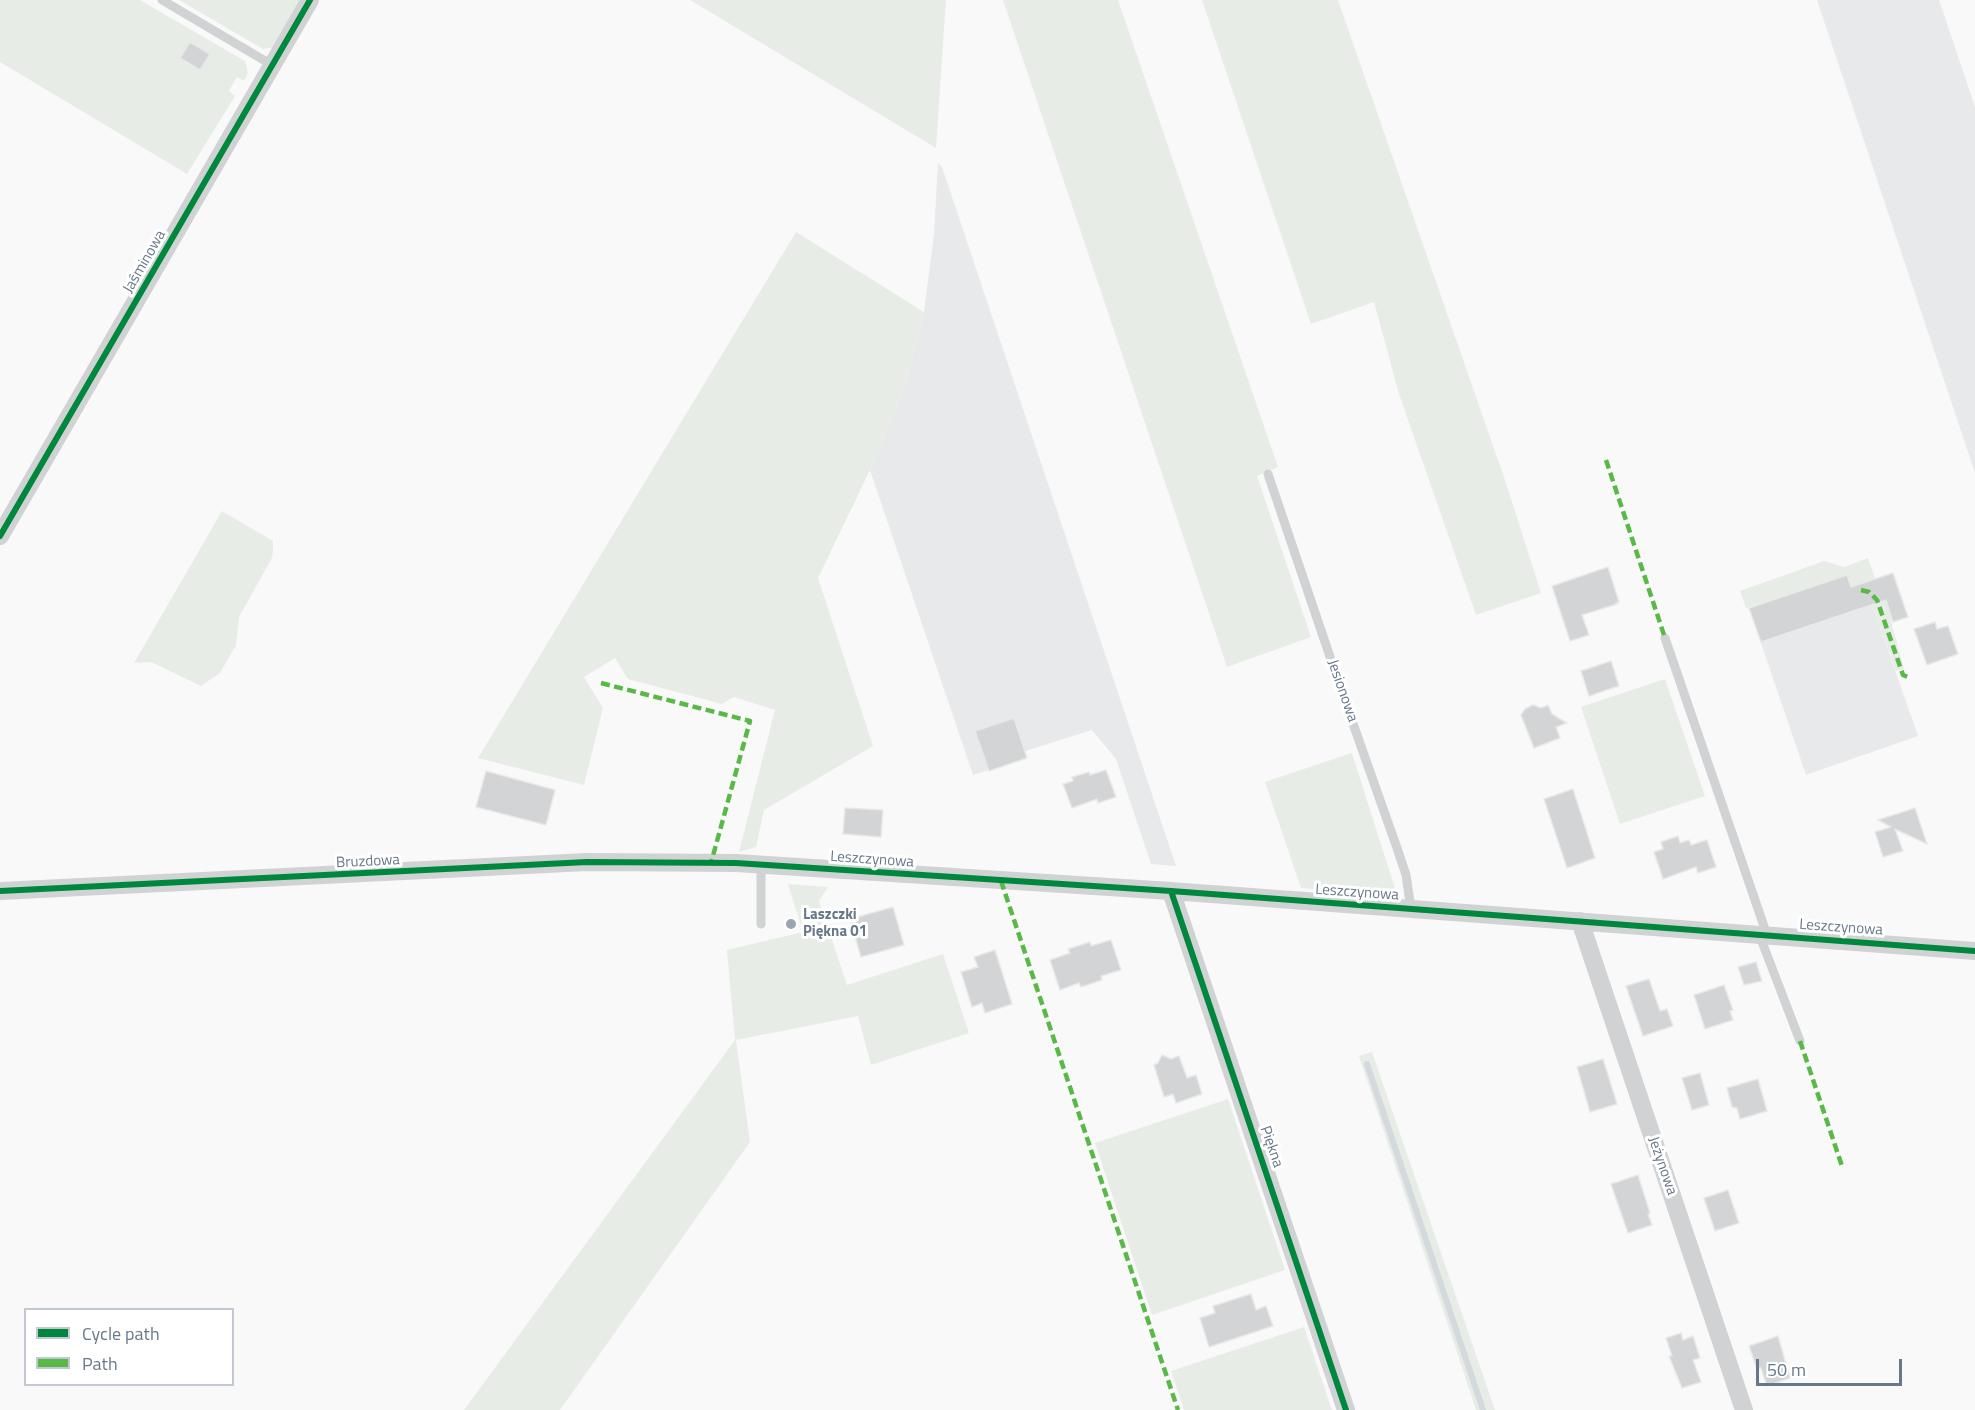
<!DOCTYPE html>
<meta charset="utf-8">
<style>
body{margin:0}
#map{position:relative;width:1975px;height:1410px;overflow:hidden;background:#f9f9f9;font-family:"Titillium Web",sans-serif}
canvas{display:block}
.legend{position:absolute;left:24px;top:1308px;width:210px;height:78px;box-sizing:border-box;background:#fff;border:2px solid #c2c9d0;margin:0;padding:8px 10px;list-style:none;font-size:18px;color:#67788a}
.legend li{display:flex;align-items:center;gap:12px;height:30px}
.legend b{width:30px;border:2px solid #c2c9d0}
.scale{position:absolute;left:1756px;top:1359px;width:146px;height:27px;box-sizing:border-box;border:3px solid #67788a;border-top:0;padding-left:8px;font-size:18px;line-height:21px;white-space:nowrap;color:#67788a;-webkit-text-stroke:4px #fff;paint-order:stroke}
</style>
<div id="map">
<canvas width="1975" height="1410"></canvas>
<ul class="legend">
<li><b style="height:8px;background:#00873e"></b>Cycle path</li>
<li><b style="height:8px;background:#58b947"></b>Path</li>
</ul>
<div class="scale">50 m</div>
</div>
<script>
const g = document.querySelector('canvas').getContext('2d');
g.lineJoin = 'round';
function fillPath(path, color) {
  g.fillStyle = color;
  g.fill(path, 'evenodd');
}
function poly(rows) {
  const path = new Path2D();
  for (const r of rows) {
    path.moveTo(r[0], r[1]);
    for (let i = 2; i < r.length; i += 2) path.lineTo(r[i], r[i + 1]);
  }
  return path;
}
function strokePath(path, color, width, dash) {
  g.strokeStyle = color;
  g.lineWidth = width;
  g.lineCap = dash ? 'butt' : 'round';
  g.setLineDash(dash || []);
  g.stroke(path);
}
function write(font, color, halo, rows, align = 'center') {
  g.font = font + ' "Titillium Web",sans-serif';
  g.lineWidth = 6;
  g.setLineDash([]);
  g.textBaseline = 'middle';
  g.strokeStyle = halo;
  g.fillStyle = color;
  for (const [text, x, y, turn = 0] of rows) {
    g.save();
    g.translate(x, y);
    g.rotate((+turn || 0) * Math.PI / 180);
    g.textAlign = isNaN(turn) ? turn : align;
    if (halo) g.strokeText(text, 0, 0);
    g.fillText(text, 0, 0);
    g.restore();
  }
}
fillPath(poly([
 [1817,0,1939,0,1975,107,1975,473],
 [938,163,942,167,1176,866,1151,864,1116,759,1092,730,1025,751,1027,758,973,775,870,470,903,391,924,312,934,234],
 [1847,575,1859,608,1872,604,1918,736,1806,775,1749,608]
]), '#e8e9ea');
fillPath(poly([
 [0,0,140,0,245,61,248,73,244,81,237,77,234,82,229,91,235,96,187,174,0,62],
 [179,0,302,0,275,47,263,49],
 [690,0,946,0,936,148],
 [1003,0,1118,0,1278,467,1257,476,1311,637,1227,667],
 [1202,0,1338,0,1506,483,1541,593,1476,615,1399,394,1374,302,1311,324],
 [796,232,924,312,903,391,870,470,818,578,873,746,764,810,756,847,739,852,775,710,734,697,722,704,628,679,615,658,584,677,603,708,584,785,478,758],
 [222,511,273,541,273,551,272,558,239,617,236,645,220,673,201,686,151,662,134,663],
 [1868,558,1875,578,1878,578,1893,620,1891,621,1904,669,1896,671,1872,604,1859,609,1847,575,1746,608,1740,591,1824,561,1844,567],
 [1665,679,1705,796,1620,824,1581,707],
 [1352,753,1397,895,1301,888,1265,782],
 [788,884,828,887,819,901,847,985,943,954,969,1033,871,1065,858,1016,736,1040,750,1142,560,1410,464,1410,735,1040,727,950,803,932],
 [1372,1052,1495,1410,1476,1410,1359,1056],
 [1228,1099,1285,1270,1152,1315,1095,1143],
 [1304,1327,1332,1410,1184,1410,1171,1371]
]), '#e8ece7');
strokePath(poly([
 [1367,1064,1483,1410]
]), '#d3d9dd', 6);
const building = poly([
 [190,42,210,54,200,70,180,58,190,42],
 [1608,567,1619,602,1616,603,1617,604,1582,615,1589,635,1570,641,1552,586,1608,567],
 [1893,573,1908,617,1893,622,1886,600,1761,642,1749,608,1847,575,1851,587,1893,573],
 [1935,622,1937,629,1948,626,1958,654,1927,665,1914,629,1935,622],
 [1611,661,1619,686,1589,696,1581,671,1611,661],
 [1533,705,1541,708,1548,705,1552,714,1567,723,1556,727,1560,738,1534,748,1521,715,1525,709,1533,705],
 [1014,718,1027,758,989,771,975,731,1014,718],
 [1106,770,1116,797,1098,803,1097,799,1072,808,1063,784,1073,781,1072,777,1089,772,1090,775,1106,770],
 [486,771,555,790,546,825,476,807,486,771],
 [1573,789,1595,858,1567,868,1544,799,1573,789],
 [845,808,883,810,881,837,843,834,845,808],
 [1915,808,1927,844,1895,829,1903,851,1883,857,1875,832,1891,827,1878,820,1915,808],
 [1678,836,1680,843,1689,840,1691,845,1707,840,1716,867,1698,873,1696,867,1663,879,1654,852,1663,849,1661,842,1678,836],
 [893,907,904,945,861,957,850,919,893,907],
 [1111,940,1121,970,1101,976,1102,980,1081,987,1079,983,1060,990,1050,960,1070,953,1068,949,1090,942,1091,946,1111,940],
 [995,950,1012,1004,985,1013,982,1003,972,1007,961,972,978,967,974,957,995,950],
 [1756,962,1762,981,1744,985,1738,967,1756,962],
 [1649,979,1660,1011,1667,1009,1673,1026,1643,1036,1626,986,1649,979],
 [1724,985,1733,1010,1730,1011,1733,1020,1705,1029,1694,995,1724,985],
 [1162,1055,1171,1059,1179,1056,1187,1078,1196,1075,1202,1094,1176,1103,1173,1094,1164,1097,1154,1065,1158,1063,1162,1055],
 [1603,1059,1617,1104,1590,1112,1577,1067,1603,1059],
 [1700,1073,1709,1105,1692,1110,1682,1078,1700,1073],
 [1758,1079,1767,1111,1740,1119,1737,1108,1732,1107,1727,1088,1758,1079],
 [1638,1175,1650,1213,1648,1214,1652,1225,1628,1233,1611,1184,1638,1175],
 [1728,1190,1739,1223,1715,1231,1704,1198,1728,1190],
 [1251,1294,1256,1310,1266,1306,1273,1326,1209,1347,1200,1318,1215,1313,1213,1306,1251,1294],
 [1681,1333,1683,1340,1693,1336,1700,1358,1693,1360,1701,1382,1682,1388,1669,1356,1672,1356,1666,1338,1681,1333],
 [1778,1336,1790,1378,1767,1386,1761,1368,1757,1369,1749,1346,1778,1336]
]);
fillPath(building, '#d2d4d5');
strokePath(building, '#e8e8e8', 1.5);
strokePath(poly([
 [162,0,272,65],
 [1268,474,1345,701,1397,848,1406,875,1411,909],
 [1665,638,1767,935],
 [761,865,761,924],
 [1759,934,1800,1041]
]), '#d1d2d4', 9);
strokePath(poly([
 [0,536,310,0],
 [0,891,587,862,736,863,1171,891,1975,951],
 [1171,891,1346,1410],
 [1580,921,1744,1410]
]), '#d1d2d4', 18);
strokePath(poly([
 [1606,460,1665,638],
 [1861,590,1869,592,1877,600,1903,675,1910,678],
 [601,683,750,721,711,863],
 [1001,881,1178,1410],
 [1800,1041,1843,1169]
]), '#58b947', 4.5, [9, 4.5]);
strokePath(poly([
 [0,536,310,0],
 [0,891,587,862,736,863,1171,891,1975,951],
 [1171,891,1346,1410]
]), '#00873e', 6);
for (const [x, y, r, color] of [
 [791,924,6,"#9aa5b1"]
]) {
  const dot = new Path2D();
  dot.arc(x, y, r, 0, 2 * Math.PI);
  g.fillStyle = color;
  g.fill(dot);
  strokePath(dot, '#fff', 2);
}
write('15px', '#67788a', '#fff', [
 ["Jaśminowa",145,262,-60],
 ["Jesionowa",1342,691,71],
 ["Leszczynowa",872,860,4],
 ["Bruzdowa",368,862,-3],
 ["Leszczynowa",1357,893,4],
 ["Leszczynowa",1841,928,4],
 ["Piękna",1271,1147,71],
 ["Jeżynowa",1662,1166,71]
]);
write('bold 15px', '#67788a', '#fff', [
 ["Laszczki",803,915],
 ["Piękna 01",803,932]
], 'left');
</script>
